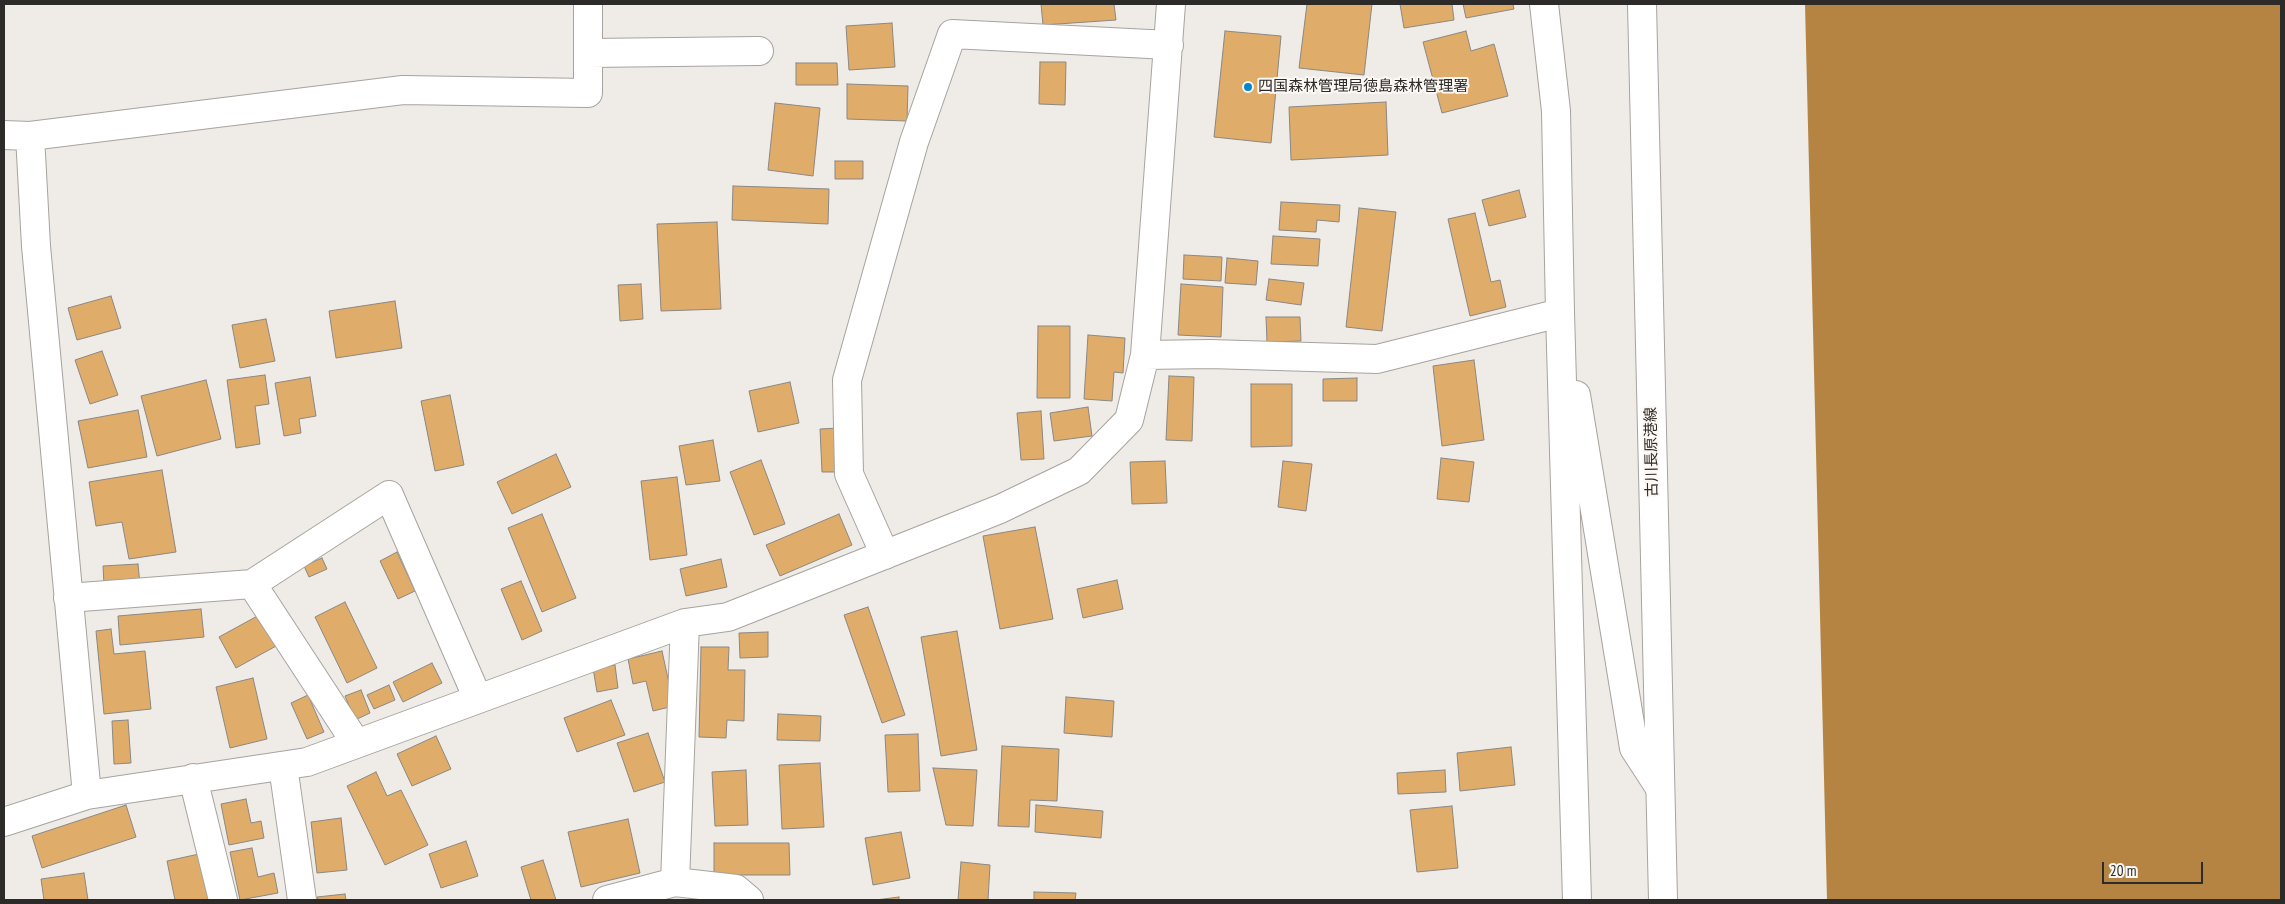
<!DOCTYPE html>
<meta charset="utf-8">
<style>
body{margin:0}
#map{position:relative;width:2285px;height:904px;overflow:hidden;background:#efebe6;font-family:"PT Sans Narrow",sans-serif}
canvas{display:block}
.frame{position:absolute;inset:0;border:5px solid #2c2b29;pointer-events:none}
.scale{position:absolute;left:2102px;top:862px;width:101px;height:22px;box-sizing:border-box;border:2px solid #2c2b29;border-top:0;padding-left:6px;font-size:15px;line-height:18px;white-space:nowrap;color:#2c2b29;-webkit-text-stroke:4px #fdf8f3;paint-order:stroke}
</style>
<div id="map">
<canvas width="2285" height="904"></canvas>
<div class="frame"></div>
<div class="scale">20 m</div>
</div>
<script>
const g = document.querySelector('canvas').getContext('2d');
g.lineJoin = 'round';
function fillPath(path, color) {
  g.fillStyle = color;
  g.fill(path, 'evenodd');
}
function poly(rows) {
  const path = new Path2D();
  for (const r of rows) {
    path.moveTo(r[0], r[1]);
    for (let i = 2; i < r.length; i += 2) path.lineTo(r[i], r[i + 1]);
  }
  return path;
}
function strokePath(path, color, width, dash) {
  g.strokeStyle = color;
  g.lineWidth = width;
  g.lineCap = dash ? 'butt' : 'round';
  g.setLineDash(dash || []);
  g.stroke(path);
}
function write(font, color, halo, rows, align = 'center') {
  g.font = font + ' "PT Sans Narrow","Noto Sans JP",sans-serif';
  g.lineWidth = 4;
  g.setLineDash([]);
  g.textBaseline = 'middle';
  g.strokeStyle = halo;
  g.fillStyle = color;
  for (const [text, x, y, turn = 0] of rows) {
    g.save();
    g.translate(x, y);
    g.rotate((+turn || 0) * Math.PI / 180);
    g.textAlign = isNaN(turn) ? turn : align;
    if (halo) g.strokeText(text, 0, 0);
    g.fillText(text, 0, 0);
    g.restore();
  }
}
fillPath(poly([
 [1805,4,2281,4,2281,900,1827,900]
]), '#b58442');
const building = poly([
 [1041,4,1114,4,1116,20,1043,25,1041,4],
 [1307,4,1372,4,1364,75,1299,68,1307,4],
 [1400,4,1452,4,1454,20,1404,28,1400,4],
 [1463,4,1513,4,1514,9,1466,18,1463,4],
 [892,23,895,67,849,70,846,26,892,23],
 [1225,31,1281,36,1271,143,1214,137,1225,31],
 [1466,31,1471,51,1494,44,1508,96,1442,113,1423,42,1466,31],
 [1040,62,1066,62,1065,105,1039,104,1040,62],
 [796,63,837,63,838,85,796,85,796,63],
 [847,84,908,86,907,121,847,119,847,84],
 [1386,102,1388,155,1291,160,1289,107,1386,102],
 [775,103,820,108,813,176,768,170,775,103],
 [835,161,863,161,863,179,835,179,835,161],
 [733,186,829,189,828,224,732,220,733,186],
 [1519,190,1526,217,1489,226,1482,200,1519,190],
 [1281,202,1340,205,1339,222,1317,220,1316,232,1279,230,1281,202],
 [1359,208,1396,212,1382,331,1346,327,1359,208],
 [1475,213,1491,282,1500,280,1506,307,1470,316,1448,219,1475,213],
 [717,222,721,309,661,311,657,224,717,222],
 [1273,236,1320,239,1318,266,1271,264,1273,236],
 [1184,255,1222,257,1221,281,1183,279,1184,255],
 [1227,258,1258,261,1256,285,1225,283,1227,258],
 [1269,279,1304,283,1301,305,1266,300,1269,279],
 [641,284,643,319,620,321,618,285,641,284],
 [1181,284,1223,287,1221,337,1178,335,1181,284],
 [111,296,121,328,77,340,68,308,111,296],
 [395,301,402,348,336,358,329,311,395,301],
 [1266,317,1300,317,1301,341,1267,342,1266,317],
 [266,319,275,361,240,368,232,325,266,319],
 [1038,326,1070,326,1070,398,1037,398,1038,326],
 [1088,335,1125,338,1123,373,1114,372,1112,401,1084,399,1088,335],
 [102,351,118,395,90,404,75,360,102,351],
 [1474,360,1484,440,1442,446,1433,366,1474,360],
 [265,375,269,404,255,406,260,444,236,448,227,380,265,375],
 [1169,376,1194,377,1192,441,1166,440,1169,376],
 [310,377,316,416,299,419,301,433,284,436,275,383,310,377],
 [1357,378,1357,401,1323,401,1323,379,1357,378],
 [206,380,221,439,157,456,141,396,206,380],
 [790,382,799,423,758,432,749,391,790,382],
 [1251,384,1292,384,1292,446,1251,447,1251,384],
 [450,395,464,465,435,471,421,401,450,395],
 [1088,407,1092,436,1054,441,1050,413,1088,407],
 [138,410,147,457,88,468,78,421,138,410],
 [1041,411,1044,459,1021,460,1017,413,1041,411],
 [839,428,842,472,822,472,820,429,839,428],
 [713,440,720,481,686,485,679,446,713,440],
 [556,454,571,487,512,514,497,482,556,454],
 [1441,458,1474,462,1469,502,1437,499,1441,458],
 [761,460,785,524,754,535,730,472,761,460],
 [1165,461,1167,503,1132,504,1130,462,1165,461],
 [1283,461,1312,464,1306,511,1278,507,1283,461],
 [162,470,176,552,129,559,122,522,96,526,89,482,162,470],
 [677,477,687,555,650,560,641,481,677,477],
 [542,514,576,598,542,612,508,528,542,514],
 [839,514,852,545,780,576,766,545,839,514],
 [1035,527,1053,619,1000,629,983,536,1035,527],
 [397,552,415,591,398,599,380,561,397,552],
 [322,558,327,569,309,577,304,566,322,558],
 [721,559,727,587,686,596,680,569,721,559],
 [138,564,140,584,104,585,103,566,138,564],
 [1117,580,1123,609,1083,618,1077,589,1117,580],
 [521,581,542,631,522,640,501,589,521,581],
 [345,602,377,668,347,683,315,617,345,602],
 [868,607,905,715,882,723,844,615,868,607],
 [201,609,204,637,120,645,118,616,201,609],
 [261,614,278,645,236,668,219,637,261,614],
 [111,629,114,654,145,651,151,709,104,714,96,631,111,629],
 [957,631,977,750,941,756,921,637,957,631],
 [768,632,768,657,740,658,739,633,768,632],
 [701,647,729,647,728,670,745,670,744,721,727,720,726,738,699,737,701,647],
 [662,651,674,706,653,711,646,681,633,684,628,659,662,651],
 [432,663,442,683,403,702,393,682,432,663],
 [615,665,618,688,597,692,593,668,615,665],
 [253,678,267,739,230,748,216,687,253,678],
 [389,685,395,700,374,709,367,695,389,685],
 [361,690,370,713,355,720,345,696,361,690],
 [308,695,324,732,307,739,291,703,308,695],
 [1066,697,1114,701,1112,737,1064,733,1066,697],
 [611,700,625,735,577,752,564,718,611,700],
 [778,714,821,716,820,741,777,740,778,714],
 [128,720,131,763,114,764,112,721,128,720],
 [648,733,665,782,634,792,617,743,648,733],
 [918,734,920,791,888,792,885,735,918,734],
 [436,736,451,769,412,786,397,754,436,736],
 [1002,746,1059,749,1057,801,1030,800,1029,827,998,826,1002,746],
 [1511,747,1515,785,1460,791,1457,753,1511,747],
 [820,763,824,827,782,829,779,765,820,763],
 [933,768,977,770,973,826,946,825,933,768],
 [746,770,748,825,715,826,712,772,746,770],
 [1445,770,1446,792,1398,794,1397,773,1445,770],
 [376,772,387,796,401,790,428,845,385,865,347,786,376,772],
 [246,799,251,823,261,821,264,838,229,845,221,804,246,799],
 [126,805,136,837,42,868,32,836,126,805],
 [1036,805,1103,811,1101,838,1035,832,1036,805],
 [1452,806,1458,868,1417,872,1410,810,1452,806],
 [341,818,347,870,317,873,311,822,341,818],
 [628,819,640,873,581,887,568,832,628,819],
 [901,832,910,878,873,885,865,838,901,832],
 [466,841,478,876,441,888,429,854,466,841],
 [714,843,789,843,790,875,714,875,714,843],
 [252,848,258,877,274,873,278,893,240,900,230,852,252,848],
 [199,854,209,900,175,900,167,861,199,854],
 [543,860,556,900,531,900,521,867,543,860],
 [961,862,990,865,988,900,958,900,961,862],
 [84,873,88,900,44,900,41,879,84,873],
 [1034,892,1076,893,1075,900,1034,900,1034,892],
 [345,894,346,900,318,900,317,897,345,894],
 [899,897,899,900,876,900,899,897]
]);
fillPath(building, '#dfac6a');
strokePath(building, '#8b8782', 1);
const minor = poly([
 [1544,4,1556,111,1560,313,1577,900],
 [589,53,759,51],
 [4,135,30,136],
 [1145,355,1210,354,1377,359,1560,313],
 [1576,395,1634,748,1660,788],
 [885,555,849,474,847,380,914,142,952,34,1169,45],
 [252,584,356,743],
 [68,598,252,584,389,495,478,699],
 [685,623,675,882,736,889,749,900],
 [283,766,302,900],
 [193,778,223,900],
 [87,795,36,246,30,136,403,90,588,93,588,4],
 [4,822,87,795,307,762,685,623,728,617,1000,509,1079,471,1129,420,1145,355,1171,4],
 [607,900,675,882]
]);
const major = poly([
 [1642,4,1663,900]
]);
strokePath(minor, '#a7a39e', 30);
strokePath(major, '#a7a39e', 30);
strokePath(minor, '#fff', 28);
strokePath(major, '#fff', 28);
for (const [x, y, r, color] of [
 [1248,87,5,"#0086cd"]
]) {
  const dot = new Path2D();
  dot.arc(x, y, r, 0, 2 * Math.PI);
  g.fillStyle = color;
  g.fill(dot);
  strokePath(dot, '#fdf8f3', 2);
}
write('15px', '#2c2b29', '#fdf8f3', [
 ["四国森林管理局徳島森林管理署",1258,87]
], 'left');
write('15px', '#2c2b29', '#fdf8f3', [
 ["古川長原港線",1652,452,-91]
]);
</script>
